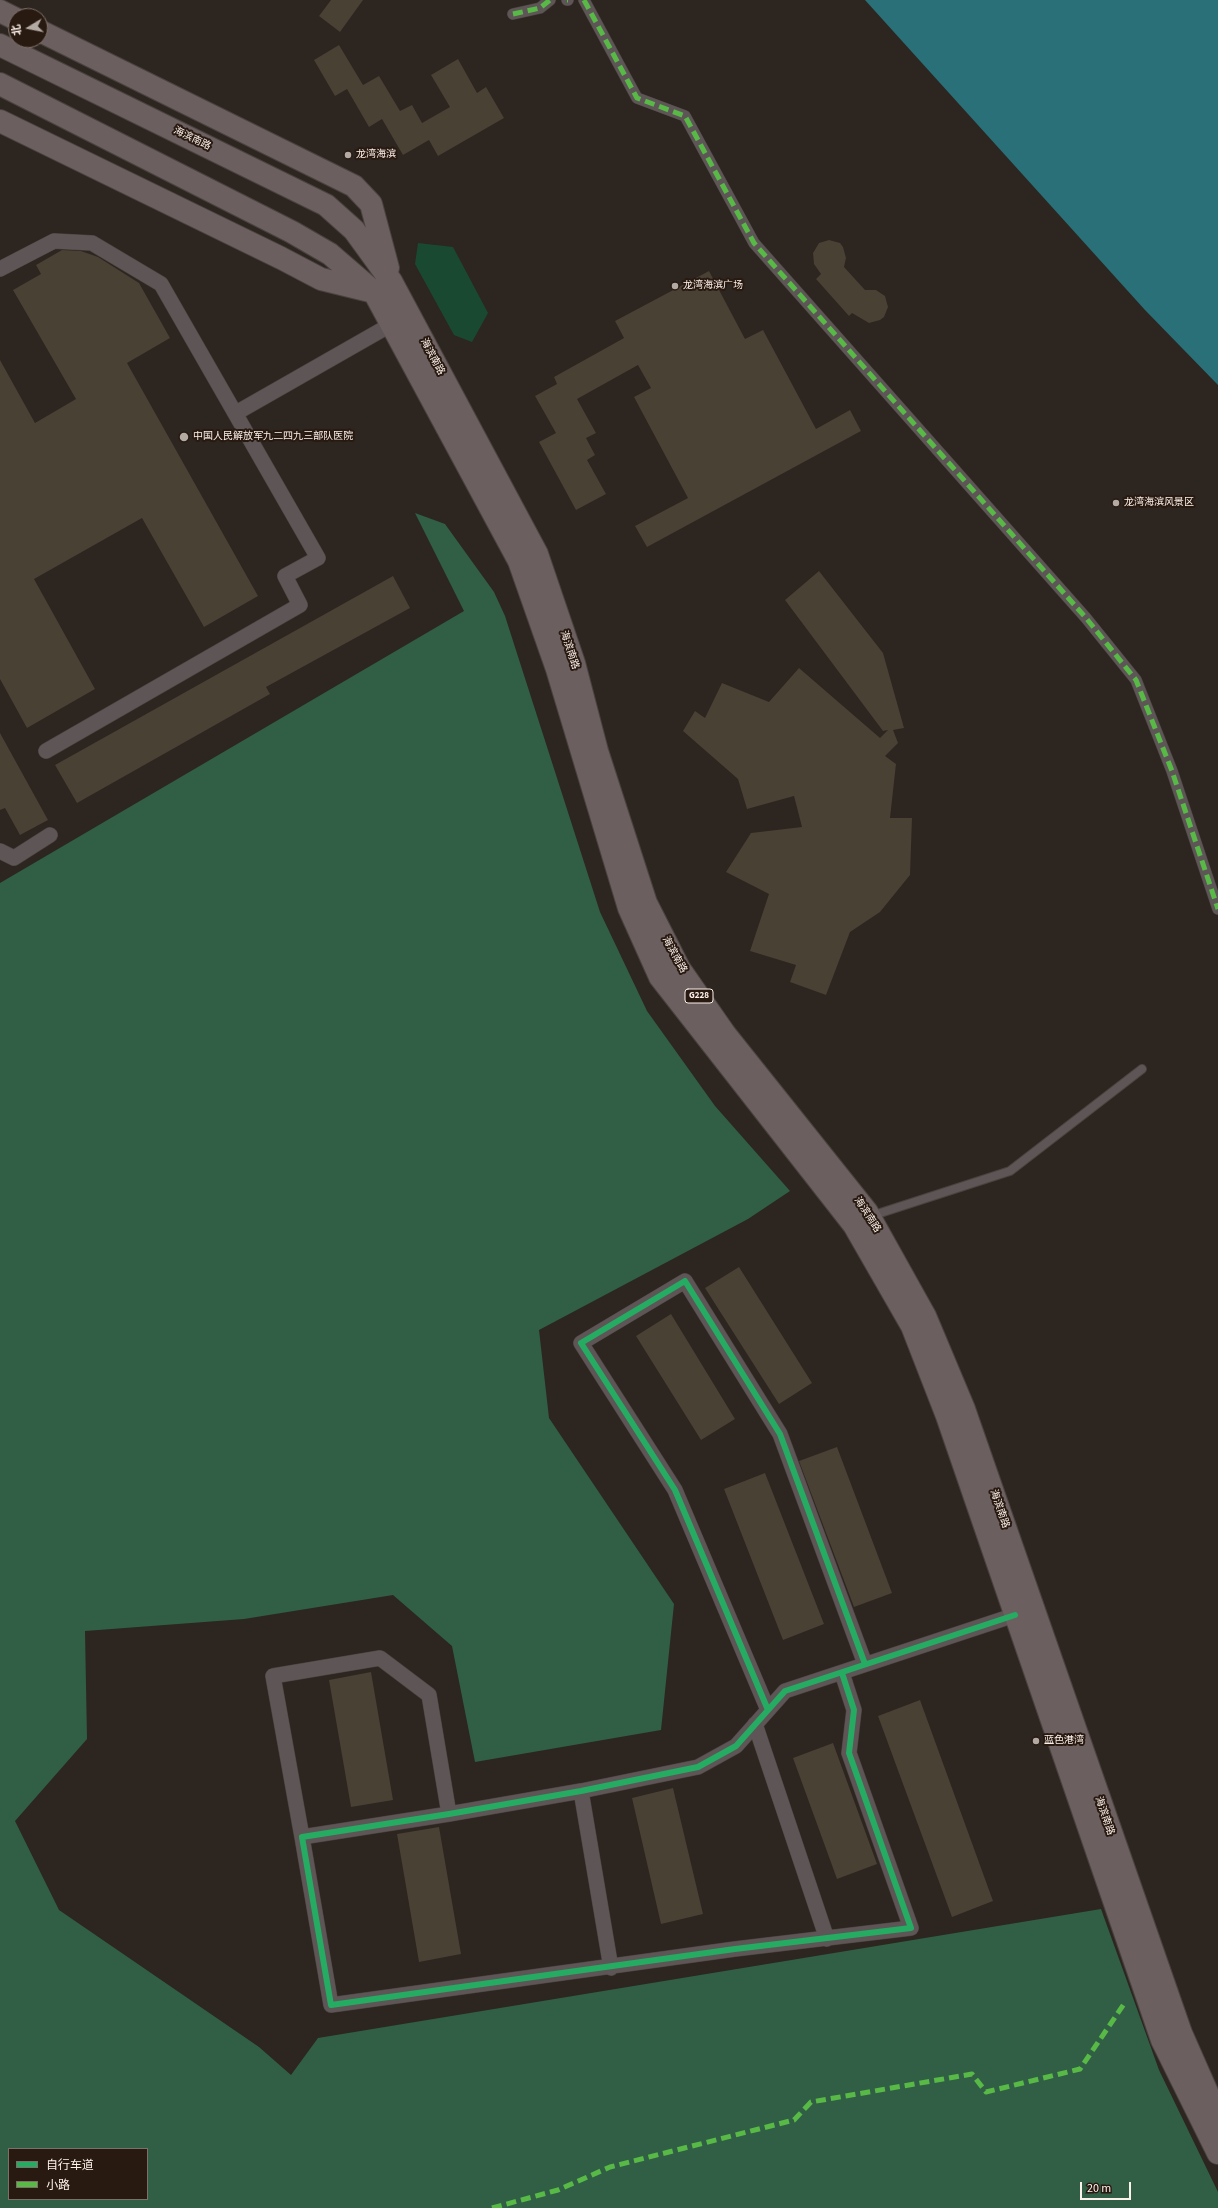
<!DOCTYPE html>
<meta charset="utf-8">
<style>
body{margin:0}
#map{position:relative;width:1218px;height:2208px;overflow:hidden;background:#2d2520;font-family:"Source Sans 3","Noto Sans SC",sans-serif}
canvas{display:block}
.legend{position:absolute;left:8px;top:2148px;width:140px;height:52px;box-sizing:border-box;background:#291a11;border:1px solid #7d7068;margin:0;padding:5px 7px;list-style:none;font-size:12px;color:#fcf1eb}
.legend li{display:flex;align-items:center;gap:8px;height:20px}
.legend b{width:20px;border:1px solid #7d7068}
.north{position:absolute;left:8px;top:8px;width:40px;height:40px;box-sizing:border-box;background:#291a11;border:1px solid #7d7068;border-radius:50%;rotate:260deg;font-size:11px;font-weight:700;line-height:16px;text-align:center;color:#fcf1eb}
.north::after{content:'';display:block;margin:auto;width:14px;height:18px;background:#b4aaa4;clip-path:polygon(50% 0,100% 100%,50% 72%,0 100%)}
.scale{position:absolute;left:1080px;top:2182px;width:51px;height:18px;box-sizing:border-box;border:2px solid #fcf1eb;border-top:0;padding-left:5px;font-size:12px;line-height:14px;white-space:nowrap;color:#fcf1eb;-webkit-text-stroke:3px #291a11;paint-order:stroke}
</style>
<div id="map">
<canvas width="1218" height="2208"></canvas>
<ul class="legend">
<li><b style="height:5px;background:#26ab63"></b>自行车道</li>
<li><b style="height:5px;background:#58b947"></b>小路</li>
</ul>
<div class="north">北</div>
<div class="scale">20 m</div>
</div>
<script>
const g = document.querySelector('canvas').getContext('2d');
g.lineJoin = 'round';
function fillPath(path, color) {
  g.fillStyle = color;
  g.fill(path, 'evenodd');
}
function poly(rows) {
  const path = new Path2D();
  for (const r of rows) {
    path.moveTo(r[0], r[1]);
    for (let i = 2; i < r.length; i += 2) path.lineTo(r[i], r[i + 1]);
  }
  return path;
}
function strokePath(path, color, width, dash) {
  g.strokeStyle = color;
  g.lineWidth = width;
  g.lineCap = dash ? 'butt' : 'round';
  g.setLineDash(dash || []);
  g.stroke(path);
}
function write(font, color, halo, rows, align = 'center') {
  g.font = font + ' "Source Sans 3","Noto Sans SC",sans-serif';
  g.lineWidth = 4;
  g.setLineDash([]);
  g.textBaseline = 'middle';
  g.strokeStyle = halo;
  g.fillStyle = color;
  for (const [text, x, y, turn = 0] of rows) {
    g.save();
    g.translate(x, y);
    g.rotate((+turn || 0) * Math.PI / 180);
    g.textAlign = isNaN(turn) ? turn : align;
    if (halo) g.strokeText(text, 0, 0);
    g.fillText(text, 0, 0);
    g.restore();
  }
}
fillPath(poly([
 [418,243,453,247,488,313,472,342,454,335,415,264]
]), '#1a4931');
fillPath(poly([
 [415,513,445,524,494,592,505,616,600,912,647,1011,715,1106,790,1191,748,1219,539,1330,549,1418,674,1604,661,1730,475,1762,452,1646,393,1595,244,1619,85,1631,87,1739,15,1821,59,1910,259,2047,291,2075,318,2038,1101,1909,1159,2070,1218,2192,1218,2208,0,2208,0,883,464,611],
 [9,2149,147,2149,147,2199,9,2199]
]), '#305f45');
fillPath(poly([
 [865,0,1218,0,1218,385,1145,310]
]), '#2a7079');
fillPath(poly([
 [331,0,363,0,340,32,319,16],
 [339,45,363,85,379,76,400,111,412,105,422,123,450,107,431,75,458,59,477,93,486,87,504,118,438,156,429,140,403,155,382,119,369,127,347,89,335,96,314,60],
 [829,240,840,243,843,247,846,258,844,267,865,290,876,290,885,296,888,307,884,317,880,320,869,323,852,313,849,316,816,279,821,274,814,264,813,253,819,243],
 [62,250,81,251,98,257,139,283,170,338,127,363,258,596,204,627,142,518,34,579,95,689,27,728,0,679,0,360,35,423,76,399,13,290,41,274,36,265],
 [709,271,745,339,763,330,816,429,850,410,861,431,647,547,635,526,688,498,634,397,651,388,638,365,577,399,596,433,586,438,595,455,587,460,606,494,576,510,539,442,556,433,535,396,557,384,554,377,624,338,615,321],
 [819,571,883,653,904,728,893,730,898,743,885,756,896,764,890,818,912,818,910,875,880,912,850,932,826,995,790,982,796,965,750,951,769,894,726,872,751,833,802,827,794,796,747,809,738,779,683,731,695,711,705,718,722,683,769,702,799,668,880,738,888,730,883,731,785,600],
 [393,576,410,608,266,687,270,694,77,803,55,765],
 [0,733,48,820,20,835,5,808,0,810],
 [739,1267,812,1383,779,1404,705,1288],
 [671,1314,735,1419,701,1440,636,1336],
 [837,1447,892,1593,854,1607,799,1461],
 [765,1473,824,1624,783,1640,724,1489],
 [371,1672,393,1800,351,1807,329,1680],
 [920,1700,993,1901,952,1917,878,1716],
 [833,1743,877,1864,837,1879,793,1758],
 [673,1788,703,1914,661,1924,632,1798],
 [439,1827,461,1954,419,1962,397,1834]
]), '#494134');
const service = poly([
 [871,1216,1010,1171,1142,1069]
]);
const pedestrian = poly([
 [567,0,568,0],
 [584,0,637,98,685,116,754,243,1086,618,1136,680,1172,771,1218,909],
 [513,14,540,8,550,0]
]);
const minor = poly([
 [0,269,54,241,92,243,161,284,318,558,285,576,300,605,46,751],
 [236,413,392,324],
 [0,851,14,858,50,835],
 [842,1673,854,1710,849,1753,911,1928,735,1949,331,2005,302,1837,449,1814,581,1791,698,1767,736,1746,785,1691,1015,1615],
 [768,1710,675,1490,581,1343,685,1281,780,1434,865,1664],
 [755,1724,827,1939],
 [581,1791,611,1968],
 [302,1837,273,1676,380,1658,429,1695,449,1814]
]);
const trunk = poly([
 [0,11,16,19],
 [40,31,354,186,371,204,388,268],
 [0,45,326,205,354,230,391,281,537,554,574,663,597,751,646,903,679,968,725,1034,867,1212,925,1316,964,1409,1181,2033,1218,2117],
 [0,84,292,232,330,254,374,292,519,561,557,669,629,908,660,977,854,1225,912,1326,947,1416,1162,2040,1218,2153],
 [0,121,281,258,321,279,370,291]
]);
strokePath(service, '#49423d', 10);
strokePath(pedestrian, '#49423d', 12);
strokePath(minor, '#49423d', 16);
strokePath(trunk, '#49423d', 24);
strokePath(service, '#5d5556', 8);
strokePath(pedestrian, '#5d5556', 11);
strokePath(minor, '#5d5556', 15);
strokePath(trunk, '#6b5f60', 22);
strokePath(poly([
 [567,0,568,0],
 [584,0,637,98,685,116,754,243,1086,618,1136,680,1172,771,1218,909],
 [513,14,540,8,550,0],
 [492,2208,558,2190,610,2167,794,2120,811,2102,972,2074,986,2092,1080,2069,1124,2004]
]), '#58b947', 5, [10, 5]);
strokePath(poly([
 [842,1673,854,1710,849,1753,911,1928,735,1949,331,2005,302,1837,449,1814,581,1791,698,1767,736,1746,785,1691,1015,1615],
 [768,1710,675,1490,581,1343,685,1281,780,1434,865,1664]
]), '#26ab63', 6);
for (const [x, y, r, color] of [
 [348,155,4,"#b4aaa4"],
 [675,286,4,"#b4aaa4"],
 [184,437,5,"#b4aaa4"],
 [1116,503,4,"#b4aaa4"],
 [1036,1741,4,"#b4aaa4"]
]) {
  const dot = new Path2D();
  dot.arc(x, y, r, 0, 2 * Math.PI);
  g.fillStyle = color;
  g.fill(dot);
  strokePath(dot, '#291a11', 1.5);
}
for (const [x, y, w] of [
 [699,996,28]
]) {
  const box = new Path2D();
  box.roundRect(x - w / 2, y - 7, w, 14, 3);
  g.fillStyle = '#291a11';
  g.fill(box);
  strokePath(box, '#fcf1eb', 1);
}
write('bold 9px', '#fcf1eb', null, [
 ["G228",699,996]
]);
write('10px', '#fcf1eb', '#291a11', [
 ["海滨南路",192,139,26],
 ["海滨南路",432,357,62],
 ["海滨南路",569,650,72],
 ["海滨南路",674,955,61],
 ["海滨南路",867,1215,57],
 ["海滨南路",999,1509,71],
 ["海滨南路",1104,1816,71]
]);
write('10px', '#fcf1eb', '#291a11', [
 ["龙湾海滨",356,155],
 ["龙湾海滨广场",683,286],
 ["中国人民解放军九二四九三部队医院",193,437],
 ["龙湾海滨风景区",1124,503],
 ["蓝色港湾",1044,1741]
], 'left');
</script>
